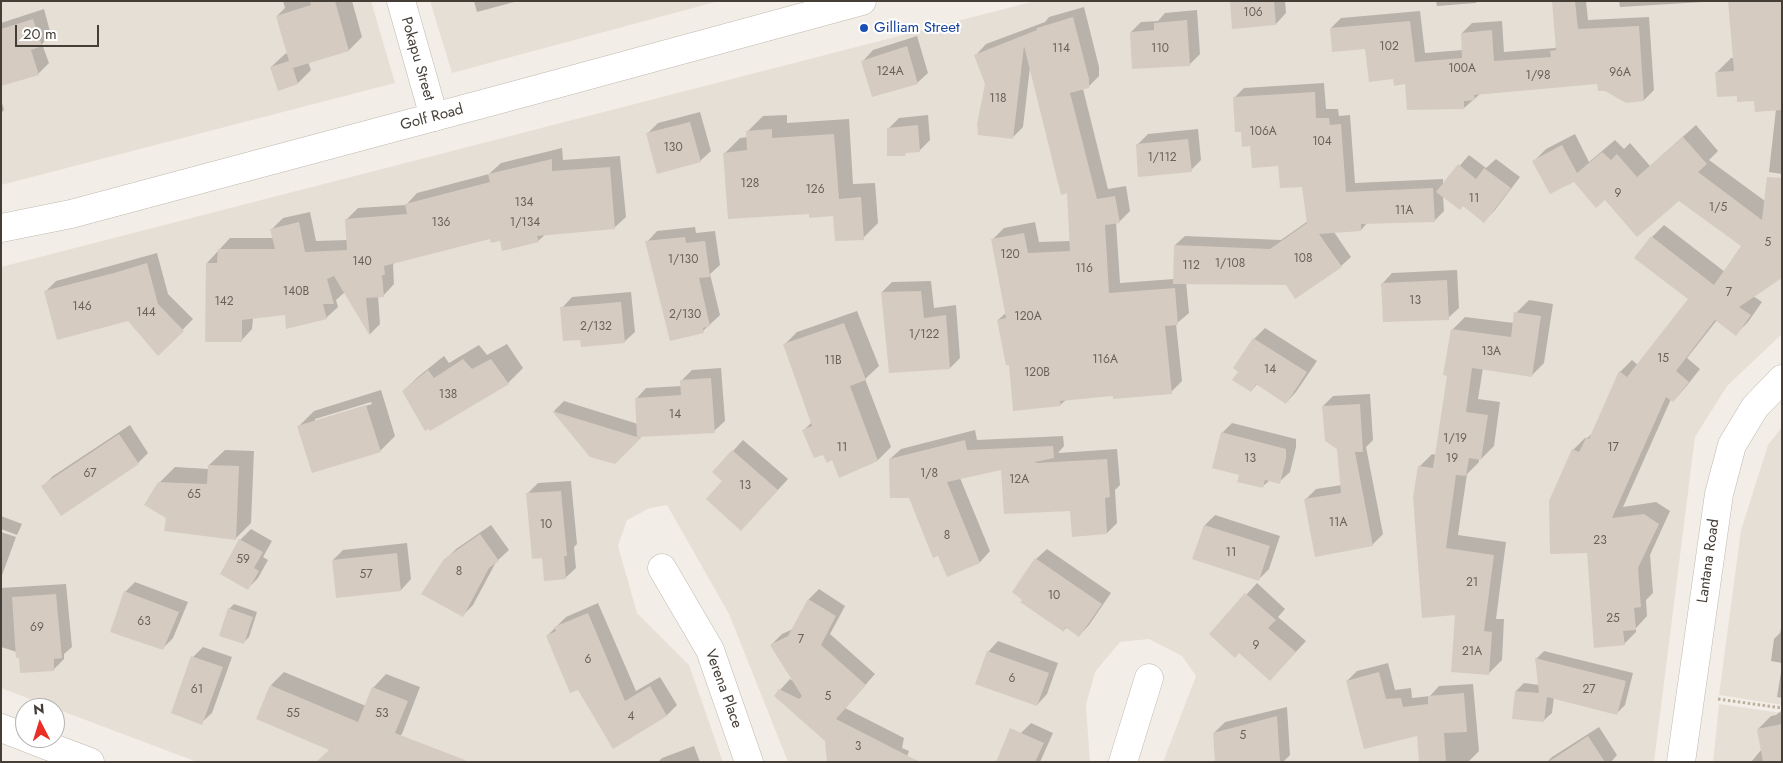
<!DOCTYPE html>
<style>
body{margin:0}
#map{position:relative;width:1783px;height:763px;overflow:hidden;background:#f2eee7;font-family:Jost,sans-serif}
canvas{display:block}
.frame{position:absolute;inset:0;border:2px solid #453e37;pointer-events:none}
.north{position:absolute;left:15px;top:698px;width:50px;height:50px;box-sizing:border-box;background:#fff;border:1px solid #b5b2af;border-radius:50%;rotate:355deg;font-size:14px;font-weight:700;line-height:20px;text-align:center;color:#453e37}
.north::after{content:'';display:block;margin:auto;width:18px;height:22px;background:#ea2e26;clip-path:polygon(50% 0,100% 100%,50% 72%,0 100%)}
.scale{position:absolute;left:15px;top:25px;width:84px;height:22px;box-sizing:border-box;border:2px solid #453e37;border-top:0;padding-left:6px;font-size:15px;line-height:18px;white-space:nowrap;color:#453e37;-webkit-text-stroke:4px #fff;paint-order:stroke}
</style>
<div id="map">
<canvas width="1783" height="763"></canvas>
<div class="frame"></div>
<div class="north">N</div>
<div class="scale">20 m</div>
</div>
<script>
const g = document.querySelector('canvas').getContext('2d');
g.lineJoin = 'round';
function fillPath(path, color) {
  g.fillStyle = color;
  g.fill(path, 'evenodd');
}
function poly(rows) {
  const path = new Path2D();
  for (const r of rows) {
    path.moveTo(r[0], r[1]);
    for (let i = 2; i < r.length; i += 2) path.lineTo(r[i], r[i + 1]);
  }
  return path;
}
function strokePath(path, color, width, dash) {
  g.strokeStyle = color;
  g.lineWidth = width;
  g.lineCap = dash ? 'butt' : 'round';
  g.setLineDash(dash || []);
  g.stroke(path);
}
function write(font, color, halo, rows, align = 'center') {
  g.font = font + ' Jost,sans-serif';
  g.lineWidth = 4;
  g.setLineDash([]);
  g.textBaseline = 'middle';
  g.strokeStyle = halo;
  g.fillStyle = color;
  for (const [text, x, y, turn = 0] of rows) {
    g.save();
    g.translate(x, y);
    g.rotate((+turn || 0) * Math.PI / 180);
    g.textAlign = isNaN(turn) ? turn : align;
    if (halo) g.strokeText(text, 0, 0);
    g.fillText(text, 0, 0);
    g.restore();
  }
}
fillPath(poly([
 [1,1,371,1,395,83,1,185],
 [430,1,719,1,452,73],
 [1035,1,1782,1,1782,334,1727,386,1695,437,1654,762,1163,762,1196,676,1182,656,1149,639,1120,642,1095,672,1086,705,1090,762,788,762,729,614,667,505,650,508,627,520,618,546,637,613,689,665,723,762,197,762,1,688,1,267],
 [1782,427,1782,705,1719,695,1741,530,1768,445],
 [1719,704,1782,713,1782,762,1713,762]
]), '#e6dfd6');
fillPath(poly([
 [283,1,352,1,362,37,349,50,308,62,311,70,298,83,271,67,285,54,288,53,277,16,285,8],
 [474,1,518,1,477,12],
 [1231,1,1285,1,1286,13,1276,24],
 [1436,1,1478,1,1476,3,1437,6],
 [1553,1,1586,1,1588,20,1649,17,1654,90,1644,100,1598,83,1480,94,1464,108,1394,78,1367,48,1331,28,1341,18,1420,11,1425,53,1463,50,1462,33,1472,23,1502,21,1504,52,1555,48,1557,46],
 [1619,1,1721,1,1620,7],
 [1782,1,1782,174,1769,172,1776,109,1755,99,1738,94,1717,72,1731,58,1734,58],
 [1084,7,1099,67,1099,76,1088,87,1083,89,1108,189,1126,186,1130,211,1119,222,1116,222,1120,283,1174,279,1175,245,1185,236,1281,240,1308,221,1303,185,1280,165,1252,145,1242,130,1234,98,1244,88,1324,83,1326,109,1338,109,1339,116,1350,115,1355,183,1443,179,1443,185,1469,155,1486,168,1496,159,1520,177,1495,210,1484,221,1463,205,1443,196,1444,211,1434,221,1368,222,1361,230,1334,232,1351,257,1341,266,1287,283,1186,282,1189,313,1176,324,1182,381,1171,392,1114,394,1067,399,1060,405,1010,363,998,320,1007,312,993,239,1004,228,1035,222,1039,242,1070,241,1068,192,1030,67,1023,127,1012,138,986,83,976,55,986,44,1045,22,1049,17],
 [44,9,51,35,42,44,49,63,38,74,1,85,1,23],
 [1197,10,1200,54,1190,64,1131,32,1141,22,1158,21,1165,13],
 [917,36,928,73,917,83,863,61,873,50],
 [1,99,4,110,1,113],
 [700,112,711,151,700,161,647,134,658,123],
 [787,115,787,123,849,119,853,184,875,183,878,223,863,238,834,215,810,212,725,153,740,138,748,137,748,131,763,116],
 [928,115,930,140,919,151,889,128,899,118],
 [1696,125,1718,151,1709,160,1765,201,1753,296,1762,302,1748,322,1736,334,1717,320,1687,358,1700,369,1685,388,1673,401,1671,399,1623,507,1656,502,1670,511,1650,555,1653,593,1646,600,1647,616,1636,628,1636,632,1624,644,1588,552,1573,450,1585,438,1587,438,1593,433,1620,372,1632,360,1638,365,1690,299,1652,237,1664,225,1725,272,1743,246,1679,199,1605,198,1574,181,1534,161,1546,149,1575,134,1589,162,1615,140,1624,149,1630,143,1650,166],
 [1198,129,1201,160,1191,170,1137,145,1148,134],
 [562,148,563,160,620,156,626,217,614,228,546,234,538,241,501,240,491,237,396,261,393,265,394,284,383,296,378,296,380,324,370,334,345,292,336,300,338,307,326,318,286,314,253,318,252,329,241,341,207,263,230,238,274,238,272,229,283,218,310,212,316,241,348,240,347,219,358,208,406,205,417,193,489,174,501,163],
 [695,227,696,233,715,231,720,265,710,274,720,315,703,331,647,242,657,231],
 [157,253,168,294,193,319,158,355,128,319,46,291,56,281],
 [1457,270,1459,308,1448,318,1382,284,1392,273],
 [931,281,934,308,956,305,960,358,950,368,882,292,892,282],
 [631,292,635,332,624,342,581,338,562,308,572,297],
 [1529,300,1553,304,1544,363,1531,376,1483,368,1478,399,1500,402,1494,446,1481,459,1479,458,1479,462,1467,474,1458,535,1506,542,1496,619,1504,619,1502,660,1489,673,1456,614,1419,467,1432,454,1436,455,1448,375,1452,330,1465,317,1514,323,1516,313],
 [857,311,879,366,865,379,891,447,878,460,840,476,832,459,824,453,804,430,812,422,784,345,797,332],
 [1265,328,1317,361,1296,392,1286,403,1258,383,1251,391,1254,339],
 [507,344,523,368,508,383,403,391,419,376,444,356,449,363,479,345,487,355],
 [721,368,725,421,714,431,642,436,615,463,590,456,554,411,564,401,638,424,636,399,646,388,682,386,682,380,692,370],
 [381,390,395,436,380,451,299,426,314,411],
 [371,402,372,404,315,422,315,419],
 [1370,394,1373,440,1366,447,1383,534,1372,545,1305,500,1316,489,1342,485,1338,448,1323,406,1333,396],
 [1232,423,1296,439,1296,447,1290,472,1279,482,1270,480,1262,487,1240,474,1222,433],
 [130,425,148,453,138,463,43,486,53,476],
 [975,430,977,440,1063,436,1064,446,1058,453,1117,449,1120,485,1115,490,1117,523,1107,533,1071,509,1002,468,960,478,990,551,980,562,947,575,939,555,890,459,901,449],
 [743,440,788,479,751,519,724,481,714,472],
 [225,450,254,451,251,523,236,538,167,517,159,483,175,467,209,469,209,465],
 [571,481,577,544,574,547,576,568,565,578,543,557,527,494,538,483],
 [1215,515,1280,536,1269,569,1258,580,1194,559,1205,525],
 [1,516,22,524,17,535,1,529],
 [491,525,509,550,496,562,473,605,463,615,445,560,456,549],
 [251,529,272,541,263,557,268,560,258,578,248,588,240,540],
 [1,532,16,537,1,578],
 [407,543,411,579,401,590,333,560,343,550],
 [1047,549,1111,593,1089,625,1079,636,1067,627,1063,631,1036,559],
 [135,582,188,602,173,638,163,648,125,592],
 [1257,583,1285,609,1278,617,1306,641,1280,669,1239,652,1211,634],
 [66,584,72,647,64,654,64,659,54,669,20,657,17,652,1,647,1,588],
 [819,589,845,606,830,634,875,674,845,708,904,738,902,748,909,751,905,762,827,740,780,690,790,679,795,682,771,645,782,634,793,629,809,599],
 [598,603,636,691,660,677,677,705,667,715,613,747,547,636,566,617],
 [234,604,257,612,249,637,244,642,229,609],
 [1782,625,1782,663,1771,661,1774,639,1780,633],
 [998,641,1058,663,1047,694,1037,705,988,652],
 [203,647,232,657,212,713,201,723,193,657],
 [1544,651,1633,673,1625,705,1616,714,1554,697,1552,713,1543,721,1516,691,1524,683,1539,685,1536,659],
 [1388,663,1395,690,1411,688,1412,698,1430,696,1439,686,1473,684,1479,751,1469,761,1420,762,1418,734,1347,681,1357,671],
 [1782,666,1782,698,1777,697],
 [284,672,366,706,373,688,386,674,420,687,402,734,388,747,331,749,271,685],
 [1287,707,1290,755,1283,762,1216,762,1214,733,1225,722],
 [1782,710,1782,762,1751,762,1762,749,1758,729,1771,716,1776,715],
 [1031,723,1053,733,1040,762,1008,762,1021,733],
 [1599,727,1617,755,1611,762,1547,762,1552,757],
 [694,746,700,762,658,762,662,758]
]), '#0003');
fillPath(poly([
 [310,1,335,1,349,51,293,68,298,84,278,91,270,67,289,61,276,16,311,5],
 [1230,1,1274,1,1276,25,1232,29],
 [1552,1,1575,1,1578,29,1639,26,1644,101,1626,103,1605,91,1598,91,1597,84,1474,95,1475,100,1464,101,1464,109,1407,110,1405,84,1394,86,1393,79,1369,82,1365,49,1332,52,1330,28,1410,21,1415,62,1462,58,1461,33,1492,30,1494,61,1551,57,1550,51,1556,50],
 [1728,1,1782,1,1782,110,1755,112,1754,101,1737,102,1737,96,1717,97,1715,72,1734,71],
 [1073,17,1089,79,1089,88,1070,93,1097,199,1115,196,1120,223,1105,225,1109,293,1175,288,1178,325,1165,326,1172,394,1113,399,1113,396,1060,401,1061,406,1013,411,1009,365,1006,365,997,320,1006,318,991,239,1024,233,1028,253,1070,251,1067,193,1061,195,1024,46,1013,139,978,135,977,124,985,84,974,55,1037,30,1037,28],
 [33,19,42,46,31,50,39,75,1,86,1,29],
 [1187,20,1190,66,1132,69,1130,32,1154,30,1154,23],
 [907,46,918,84,872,97,861,61],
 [1315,92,1316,118,1329,118,1330,125,1341,124,1346,192,1433,188,1435,222,1361,224,1361,231,1319,234,1342,267,1295,299,1286,285,1173,284,1174,245,1270,249,1307,223,1302,187,1280,188,1278,166,1252,168,1250,146,1242,147,1241,132,1235,132,1233,97],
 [690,122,701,162,657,174,646,133],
 [918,125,920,152,906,153,905,156,887,156,887,128],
 [772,129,772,138,834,134,839,199,861,197,864,240,835,241,833,216,809,218,809,214,728,219,723,153,747,150,746,131],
 [1683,137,1707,164,1698,172,1762,220,1767,177,1782,178,1782,278,1739,307,1751,315,1736,336,1715,320,1676,371,1689,382,1673,402,1666,397,1612,518,1644,514,1659,524,1638,568,1641,607,1634,608,1636,630,1623,631,1625,645,1594,648,1587,553,1550,554,1549,501,1572,449,1579,452,1586,438,1589,439,1619,371,1627,377,1688,299,1634,258,1651,236,1714,285,1741,246,1679,201,1637,237,1605,200,1596,208,1574,182,1550,194,1532,161,1562,145,1577,173,1602,152,1611,160,1617,154,1637,177],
 [1188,139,1192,172,1138,177,1136,144],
 [552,159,552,171,610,167,615,229,537,236,539,242,502,251,500,241,491,243,490,239,384,266,385,275,382,275,384,297,366,298,370,336,334,276,327,279,334,304,323,304,327,319,286,329,285,315,242,320,242,342,205,342,206,263,217,263,218,249,275,249,270,229,299,222,305,252,347,250,345,219,407,214,405,204,490,182,488,174],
 [1458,164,1476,179,1484,168,1511,188,1484,223,1463,206,1460,210,1436,192],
 [685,237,686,243,705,241,710,277,699,278,710,326,703,328,704,333,670,341,645,241],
 [147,263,158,304,184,331,158,356,128,321,57,340,44,291,114,273],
 [1447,280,1449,320,1383,322,1381,283],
 [921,291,924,318,946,315,950,369,889,373,881,292],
 [621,302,625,343,581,347,580,340,563,341,560,307],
 [1514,312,1541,316,1532,377,1472,368,1466,412,1488,415,1481,460,1469,458,1466,476,1456,475,1446,548,1494,555,1484,631,1492,632,1489,675,1451,672,1455,615,1422,618,1413,497,1418,466,1433,468,1447,376,1443,375,1451,329,1511,337],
 [844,323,866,380,850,386,878,461,839,478,832,460,827,463,823,455,814,458,802,430,812,426,783,344],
 [1253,338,1307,372,1286,404,1256,384,1251,392,1232,380,1238,372,1233,368],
 [463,359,472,369,491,359,509,384,430,431,428,429,425,431,402,391,428,370,434,378],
 [711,378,715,433,638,437,641,438,615,464,590,457,552,411,637,437,635,398,681,395,680,380],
 [1360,404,1363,452,1355,452,1373,546,1315,557,1304,499,1341,493,1337,449,1325,441,1322,406],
 [366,405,381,452,312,473,297,426],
 [1221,432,1286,449,1286,458,1280,484,1265,480,1263,488,1237,482,1239,475,1212,468],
 [119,434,139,464,61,516,41,486],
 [965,440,967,450,1053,446,1054,458,1035,462,1036,463,1107,459,1110,497,1105,498,1107,534,1072,537,1070,511,1004,514,1001,470,947,482,980,563,947,577,938,556,933,558,909,498,890,498,889,459],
 [732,450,778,490,741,531,706,499,722,481,712,472],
 [208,465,239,466,236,540,164,531,166,518,144,505,158,482,207,484],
 [561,491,567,556,564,556,566,579,544,581,542,558,532,559,526,493],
 [1204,525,1270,546,1259,581,1192,559],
 [480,534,499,561,489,568,463,617,421,594,444,559],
 [239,539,263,552,254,568,259,571,248,590,220,574],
 [397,553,401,591,336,598,332,560],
 [1035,558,1102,604,1079,637,1065,627,1064,632,1020,602,1022,600,1012,592],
 [124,591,179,612,163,650,110,632],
 [1245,593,1276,620,1268,628,1296,652,1270,681,1239,653,1235,658,1209,634],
 [56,594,62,658,54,659,54,671,20,673,19,658,16,658,12,597],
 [808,599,836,616,821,645,866,685,836,719,920,762,827,762,825,741,774,696,779,689,799,699,802,696,770,645,788,636],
 [228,608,253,617,244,644,219,636],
 [588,613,625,701,650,686,667,716,613,749,578,690,570,693,546,636,556,631,554,627],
 [987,651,1049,673,1037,706,975,684],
 [191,656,223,667,202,725,171,713],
 [1535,658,1626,681,1617,715,1547,697,1544,722,1512,719,1515,691,1539,693],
 [1379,672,1386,699,1401,698,1403,707,1428,704,1428,696,1464,693,1467,732,1444,733,1446,762,1419,762,1417,736,1364,749,1346,681],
 [270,685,358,722,372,687,408,701,395,733,465,760,465,762,316,762,329,750,256,719],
 [1277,716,1280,762,1215,762,1213,733],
 [1782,724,1782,762,1763,762,1757,729],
 [1010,728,1044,743,1035,762,996,762],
 [1588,736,1605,762,1548,762]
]), '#d6cbc1');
const minor = poly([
 [401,1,434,117],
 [662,568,710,650,749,762],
 [1,728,25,737],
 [27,738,90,762],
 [1123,762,1149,678],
 [1681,762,1719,494,1732,445,1755,407,1782,379]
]);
const tertiary = poly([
 [1,228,71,214,516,95,862,1]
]);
strokePath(minor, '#c0b7ae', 29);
strokePath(tertiary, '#c0b7ae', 29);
strokePath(poly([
 [1718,699,1782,708]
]), '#beaf9d', 3, [2.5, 2.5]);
strokePath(minor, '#fff', 28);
strokePath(tertiary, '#fff', 28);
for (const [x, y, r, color] of [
 [864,28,5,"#1a4fb4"]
]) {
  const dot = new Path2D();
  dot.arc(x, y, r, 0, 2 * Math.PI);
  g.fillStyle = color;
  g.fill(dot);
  strokePath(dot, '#fff', 2);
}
write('12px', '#69615a', null, [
 ["106",1253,13],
 ["102",1389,47],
 ["114",1061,49],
 ["110",1160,49],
 ["100A",1462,69],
 ["124A",890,72],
 ["96A",1620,73],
 ["1/98",1538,76],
 ["118",998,99],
 ["106A",1263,132],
 ["104",1322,142],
 ["130",673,148],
 ["1/112",1162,158],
 ["128",750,184],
 ["126",815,190],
 ["9",1618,194],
 ["11",1474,199],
 ["134",524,203],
 ["1/5",1718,208],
 ["11A",1404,211],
 ["136",441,223],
 ["1/134",525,223],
 ["5",1768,243],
 ["120",1010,255],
 ["108",1303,259],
 ["1/130",683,260],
 ["140",362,262],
 ["1/108",1230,264],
 ["112",1191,266],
 ["116",1084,269],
 ["140B",296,292],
 ["7",1729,293],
 ["13",1415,301],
 ["142",224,302],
 ["146",82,307],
 ["144",146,313],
 ["2/130",685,315],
 ["120A",1028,317],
 ["2/132",596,327],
 ["1/122",924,335],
 ["13A",1491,352],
 ["15",1663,359],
 ["116A",1105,360],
 ["11B",833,361],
 ["14",1270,370],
 ["120B",1037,373],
 ["138",448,395],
 ["14",675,415],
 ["1/19",1455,439],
 ["11",842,448],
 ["17",1613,448],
 ["13",1250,459],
 ["19",1452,459],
 ["67",90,474],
 ["1/8",929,474],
 ["12A",1019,480],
 ["13",745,486],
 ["65",194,495],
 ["11A",1338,523],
 ["10",546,525],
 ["8",947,536],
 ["23",1600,541],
 ["11",1231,553],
 ["59",243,560],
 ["8",459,572],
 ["57",366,575],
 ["21",1472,583],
 ["10",1054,596],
 ["25",1613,619],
 ["63",144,622],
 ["69",37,628],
 ["7",801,640],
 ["9",1256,646],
 ["21A",1472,652],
 ["6",588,660],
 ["6",1012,679],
 ["61",197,690],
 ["27",1589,690],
 ["5",828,697],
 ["55",293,714],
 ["53",382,714],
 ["4",631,717],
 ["5",1243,736],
 ["3",858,747]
]);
write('15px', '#164399', '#fff', [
 ["Gilliam Street",874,28]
], 'left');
write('15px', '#453e37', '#fff', [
 ["Pokapu Street",417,59,74],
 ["Golf Road",432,118,-15],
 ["Lantana Road",1709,561,-82],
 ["Verena Place",723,689,70]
]);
</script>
